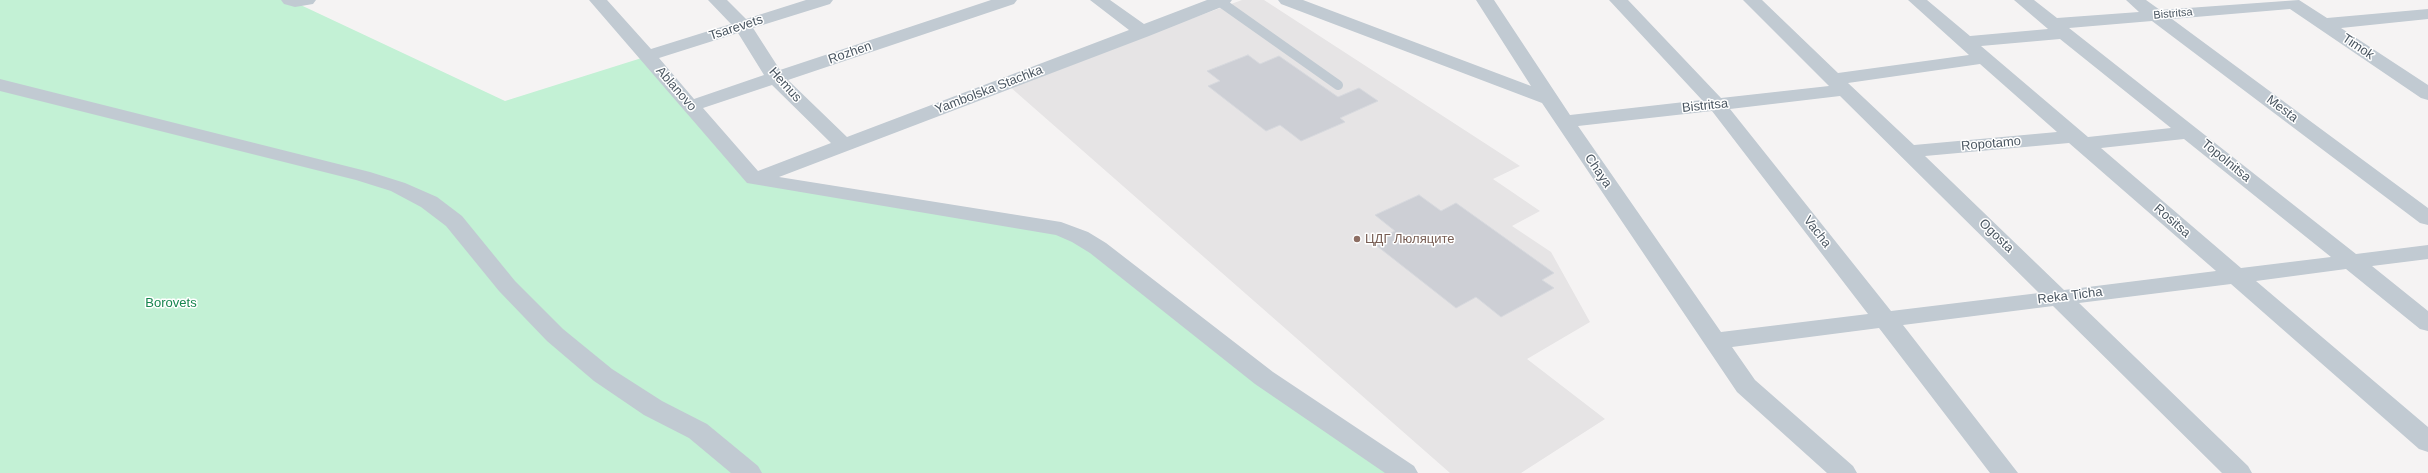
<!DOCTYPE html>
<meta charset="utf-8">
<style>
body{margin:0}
canvas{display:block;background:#f5f3f3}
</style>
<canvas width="2428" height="473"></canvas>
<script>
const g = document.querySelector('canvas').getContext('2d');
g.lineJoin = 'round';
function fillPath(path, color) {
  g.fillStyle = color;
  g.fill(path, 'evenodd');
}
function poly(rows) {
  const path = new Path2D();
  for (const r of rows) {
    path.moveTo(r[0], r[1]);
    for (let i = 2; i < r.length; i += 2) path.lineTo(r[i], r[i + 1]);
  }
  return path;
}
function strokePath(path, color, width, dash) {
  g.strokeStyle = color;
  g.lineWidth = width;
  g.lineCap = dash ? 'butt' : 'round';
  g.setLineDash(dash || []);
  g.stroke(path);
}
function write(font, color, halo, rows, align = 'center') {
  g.font = font + ' Arial,sans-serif';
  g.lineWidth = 3;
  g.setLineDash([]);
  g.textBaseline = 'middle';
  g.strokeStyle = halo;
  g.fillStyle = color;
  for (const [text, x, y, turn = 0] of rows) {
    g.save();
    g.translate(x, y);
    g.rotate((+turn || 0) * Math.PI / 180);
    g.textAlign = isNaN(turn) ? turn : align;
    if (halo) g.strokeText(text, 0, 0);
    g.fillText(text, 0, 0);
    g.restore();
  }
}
fillPath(poly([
 [1242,0,1264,0,1520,166,1493,179,1540,211,1512,226,1551,252,1590,322,1527,359,1605,419,1521,473,1450,473,1009,86]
]), '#e6e4e5');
fillPath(poly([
 [0,0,290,0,505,101,648,56,754,179,1061,229,1405,473,0,473]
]), '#c3f1d5');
const building = poly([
 [1248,55,1260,64,1279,56,1338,97,1359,88,1378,101,1340,118,1345,122,1301,141,1280,125,1266,131,1208,86,1220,81,1207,71,1248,55],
 [1419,195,1441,211,1456,203,1554,273,1542,280,1554,288,1501,317,1476,297,1456,308,1372,242,1395,231,1375,215,1419,195]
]);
fillPath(building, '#cdcfd5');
strokePath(building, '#d7d9de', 1);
strokePath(poly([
 [1219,1,1338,85]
]), '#c1cad2', 10);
fillPath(poly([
 [281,0,316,0,313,4,295,7,284,4,281,0],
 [589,0,607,0,651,49,731,24,708,0,727,0,746,19,806,0,833,0,830,4,753,28,780,70,991,0,1017,0,1014,4,788,80,847,137,1129,30,1090,0,1110,0,1144,24,1207,0,1232,0,1229,4,1149,36,779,177,1061,222,1088,232,1106,243,1273,372,1414,466,1418,473,1385,473,1255,384,1090,253,1072,242,1056,235,747,183,589,0],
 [738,33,764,75,694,99,659,58,738,33],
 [772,85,831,143,758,171,703,108,772,85],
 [1278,0,1303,0,1531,86,1476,0,1494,0,1570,115,1702,100,1609,0,1628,0,1721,98,1829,86,1743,0,1762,0,1838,73,1969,55,1908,0,1927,0,1970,36,2048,29,2014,0,2034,0,2057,18,2139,12,2126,0,2146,0,2160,10,2299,0,2327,18,2428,9,2428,19,2341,28,2428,85,2428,100,2421,98,2290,9,2172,19,2428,208,2428,225,2420,223,2152,21,2069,28,2356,254,2428,245,2428,259,2372,266,2428,311,2428,331,2420,329,2346,269,2256,281,2428,427,2428,452,2419,449,2231,284,2079,303,2248,466,2252,473,2222,473,2053,306,1903,325,2018,473,1990,473,1879,328,1732,347,1755,380,1853,466,1857,473,1827,473,1737,392,1542,103,1281,4,1278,0],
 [2060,39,2171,128,2088,137,1981,46,2060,39],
 [1980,64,2057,132,1914,145,1848,83,1980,64],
 [1840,96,2039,293,1891,311,1730,109,1840,96],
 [1712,111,1868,314,1721,332,1578,126,1712,111],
 [2184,139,2331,257,2241,268,2101,148,2184,139],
 [2069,143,2216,271,2064,290,1925,156,2069,143],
 [0,79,370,172,405,183,437,197,462,216,515,281,563,329,612,369,662,401,707,424,758,466,762,473,731,473,689,438,644,415,594,381,547,341,499,291,446,226,421,207,391,191,356,180,0,91,0,79]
]), '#c1cad2');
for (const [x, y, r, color] of [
 [1357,239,4,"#8d6e63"]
]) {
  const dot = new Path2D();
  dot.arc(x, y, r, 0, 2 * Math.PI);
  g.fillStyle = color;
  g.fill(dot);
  strokePath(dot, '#fff', 1.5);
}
write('11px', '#4a5661', '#fff', [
 ["Bistritsa",2173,14,-5]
]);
write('13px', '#4a5661', '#fff', [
 ["Tsarevets",736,28,-18],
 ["Timok",2358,47,34],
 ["Rozhen",850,53,-19],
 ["Hemus",785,85,48],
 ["Ablanovo",676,89,49],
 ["Yambolska Stachka",989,90,-21],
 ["Bistritsa",1705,106,-6],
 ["Mesta",2282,109,37],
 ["Ropotamo",1991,144,-5],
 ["Topolnitsa",2226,161,39],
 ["Chaya",1598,171,56],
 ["Rositsa",2172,221,41],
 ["Vacha",1817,232,52],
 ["Ogosta",1996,236,44],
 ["Reka Ticha",2070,296,-7]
]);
write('13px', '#785e54', '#fff', [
 ["ЦДГ Люляците",1365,239]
], 'left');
write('13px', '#17864f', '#fff', [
 ["Borovets",171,303]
]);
</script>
